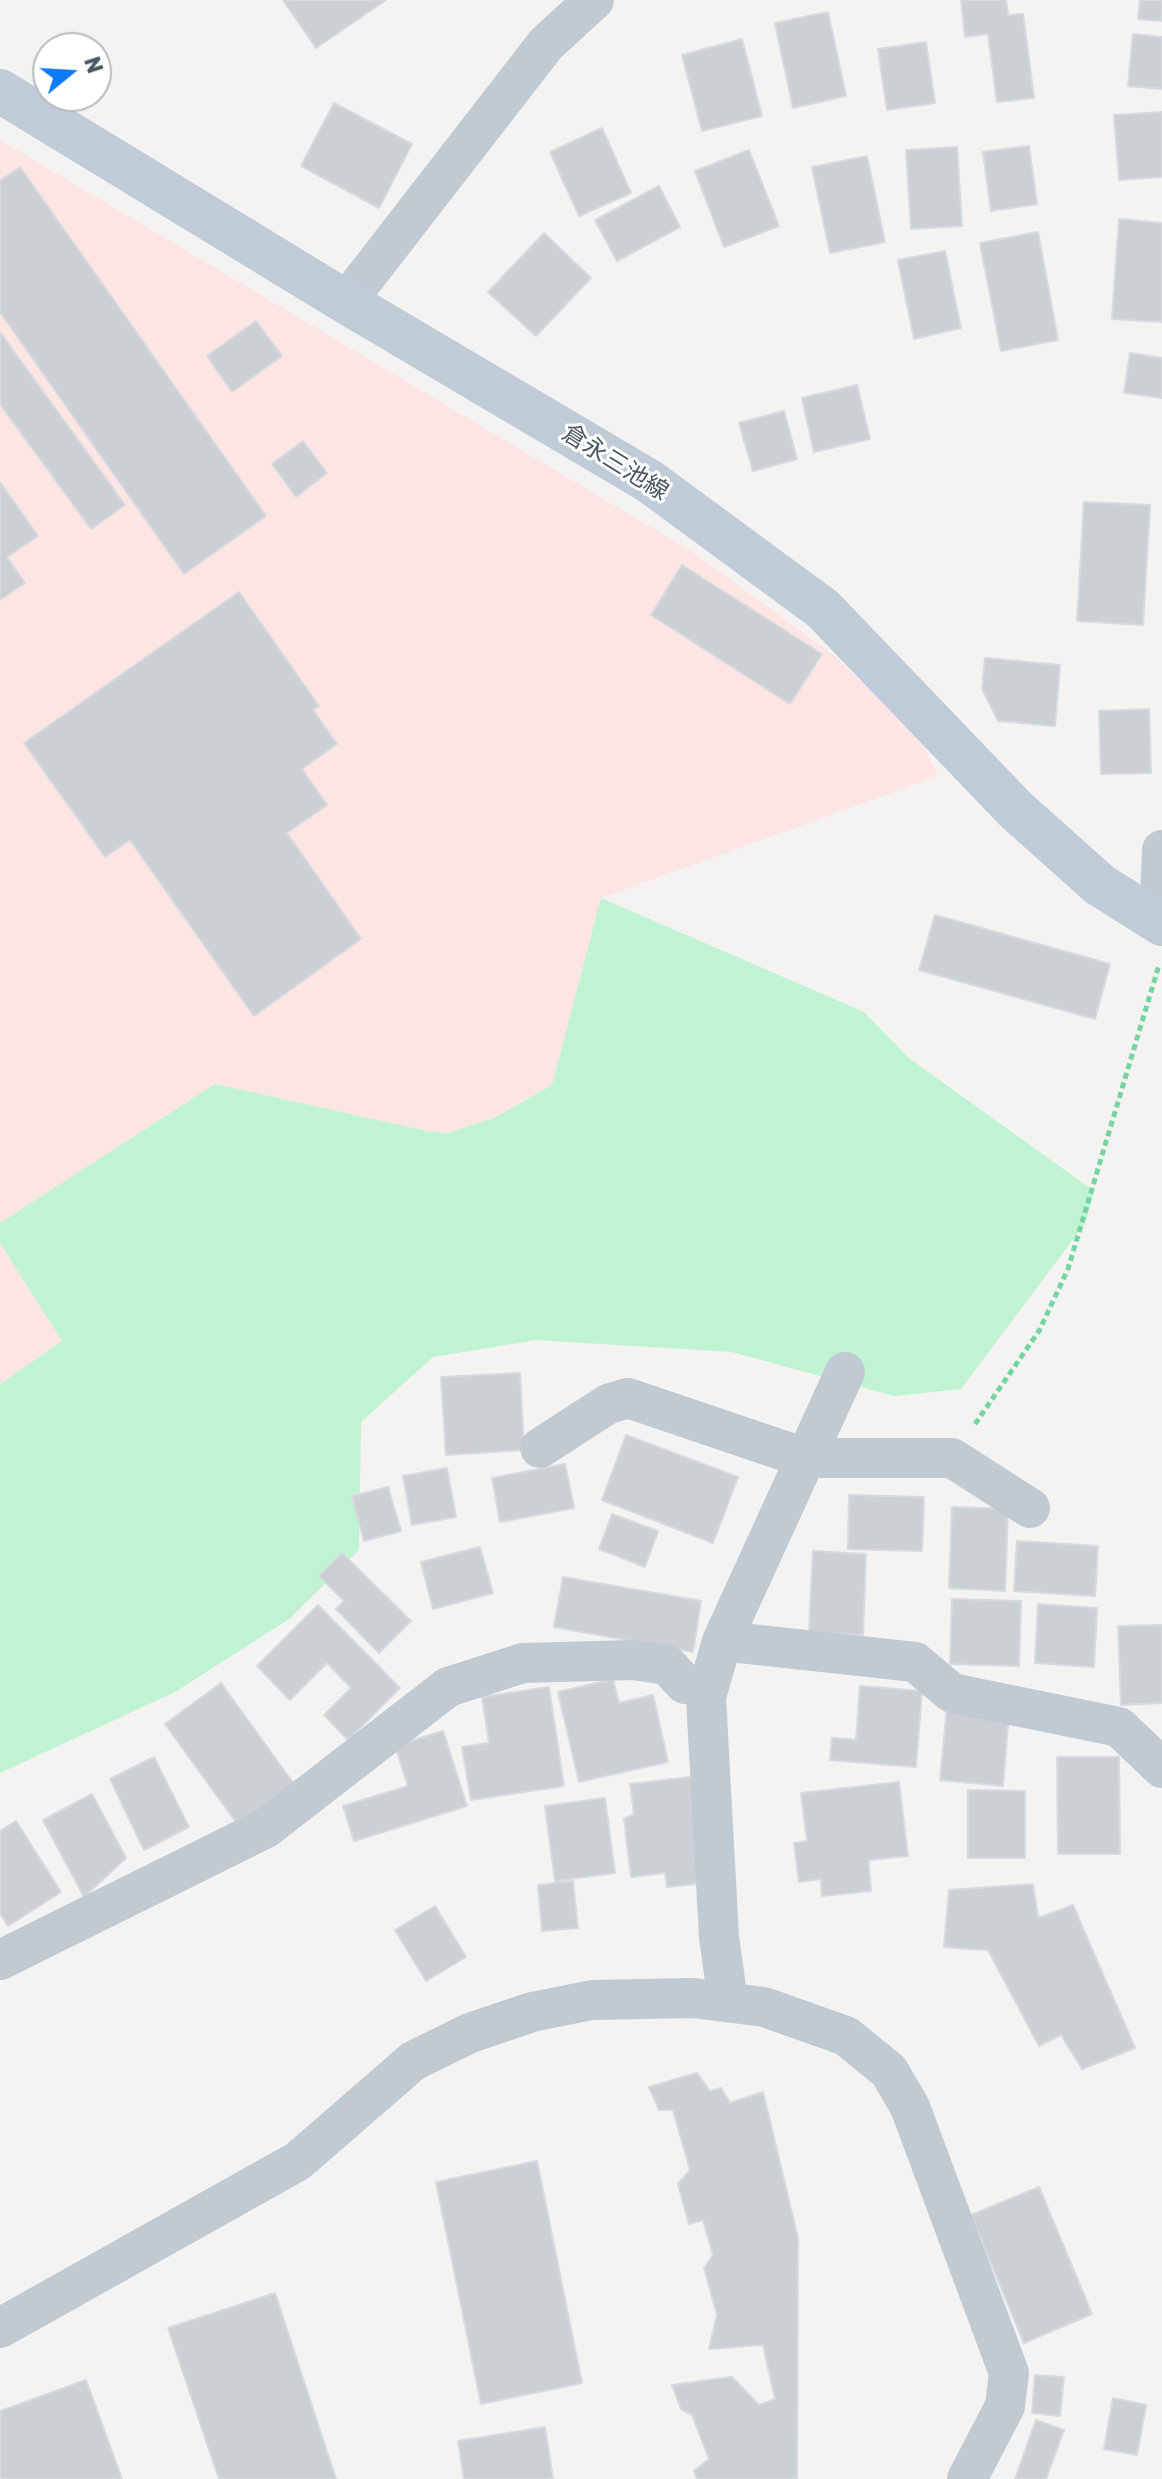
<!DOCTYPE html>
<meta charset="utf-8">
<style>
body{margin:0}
#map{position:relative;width:1162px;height:2479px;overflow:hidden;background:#f5f2f2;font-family:Rubik,sans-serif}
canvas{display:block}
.north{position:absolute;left:32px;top:32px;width:80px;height:80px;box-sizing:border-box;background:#fff;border:2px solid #b6bcc0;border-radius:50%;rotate:72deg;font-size:22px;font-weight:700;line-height:32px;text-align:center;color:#485762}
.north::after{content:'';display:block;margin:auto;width:28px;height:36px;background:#0d7bf4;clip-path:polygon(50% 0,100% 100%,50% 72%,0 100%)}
</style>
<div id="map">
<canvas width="1162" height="2479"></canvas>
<div class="north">N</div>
</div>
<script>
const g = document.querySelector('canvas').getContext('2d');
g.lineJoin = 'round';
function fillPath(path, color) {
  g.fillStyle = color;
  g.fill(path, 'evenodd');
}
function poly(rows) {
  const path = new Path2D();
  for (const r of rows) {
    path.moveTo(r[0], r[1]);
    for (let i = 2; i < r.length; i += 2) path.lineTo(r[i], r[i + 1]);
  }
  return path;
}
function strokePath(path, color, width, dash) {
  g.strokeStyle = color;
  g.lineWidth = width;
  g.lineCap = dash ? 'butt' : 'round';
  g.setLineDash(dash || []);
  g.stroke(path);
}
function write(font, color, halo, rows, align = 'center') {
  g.font = font + ' Rubik,"Noto Sans JP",sans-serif';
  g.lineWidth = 6;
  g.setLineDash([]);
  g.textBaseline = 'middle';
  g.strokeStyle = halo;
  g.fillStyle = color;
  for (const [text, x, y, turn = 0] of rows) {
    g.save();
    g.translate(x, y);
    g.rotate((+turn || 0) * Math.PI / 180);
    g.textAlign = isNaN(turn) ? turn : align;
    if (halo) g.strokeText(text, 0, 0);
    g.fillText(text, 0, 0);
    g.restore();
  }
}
fillPath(poly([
 [0,140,691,551,832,654,920,737,938,776,601,898,552,1085,494,1118,448,1133,431,1132,215,1084,0,1223],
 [0,1243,62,1341,0,1384]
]), '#fde5e4');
fillPath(poly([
 [601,898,864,1012,910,1059,1094,1191,1086,1222,961,1389,894,1396,732,1352,536,1340,433,1357,361,1422,359,1550,289,1619,175,1692,0,1773,0,1384,62,1341,0,1243,0,1223,215,1084,431,1132,448,1133,494,1118,552,1085]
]), '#bff3d1');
const building = poly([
 [283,0,386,0,316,48,283,0],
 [961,0,1006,0,1008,15,1023,14,1034,98,997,102,988,34,965,37,961,0],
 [1140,0,1162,0,1162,21,1138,19,1140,0],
 [828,12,846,96,793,108,775,23,828,12],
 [1133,34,1162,37,1162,89,1128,86,1133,34],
 [742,39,762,116,702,131,682,55,742,39],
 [926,42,935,103,887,110,878,49,926,42],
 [334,103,412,144,379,208,301,166,334,103],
 [1162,112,1162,177,1119,180,1114,115,1162,112],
 [602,128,631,193,579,216,550,152,602,128],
 [1029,146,1037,204,991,211,983,152,1029,146],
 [957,147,962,226,911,229,906,150,957,147],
 [749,150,779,226,724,247,695,171,749,150],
 [867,156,885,242,830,253,812,167,867,156],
 [20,167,266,516,184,574,0,312,0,181,20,167],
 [659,186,680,227,617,261,595,220,659,186],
 [1119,219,1162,223,1162,322,1112,319,1119,219],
 [1038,232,1058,340,1001,351,980,243,1038,232],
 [544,233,591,278,536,336,488,292,544,233],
 [945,251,961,328,914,339,898,260,945,251],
 [256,321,282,356,232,392,207,356,256,321],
 [0,332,125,505,91,529,0,404,0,332],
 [1130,353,1162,358,1162,398,1124,393,1130,353],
 [857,385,870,439,814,452,802,398,857,385],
 [784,411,797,459,753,471,739,423,784,411],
 [303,441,327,473,296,497,272,464,303,441],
 [0,482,38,536,7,557,25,583,0,600,0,482],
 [1084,502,1150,505,1143,625,1077,621,1084,502],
 [682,565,822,654,790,704,651,615,682,565],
 [239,592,319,706,313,710,337,744,302,769,327,805,287,833,361,939,254,1016,130,840,105,857,24,743,239,592],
 [985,658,1060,665,1055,726,998,721,982,689,985,658],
 [1149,709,1151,773,1101,774,1099,711,1149,709],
 [935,915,1110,964,1095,1019,919,970,935,915],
 [520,1373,524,1450,446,1455,441,1377,520,1373],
 [626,1435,738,1477,713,1543,602,1500,626,1435],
 [565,1464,574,1508,500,1522,492,1478,565,1464],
 [447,1468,456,1517,412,1525,403,1476,447,1468],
 [388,1487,401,1531,364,1541,352,1496,388,1487],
 [849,1495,924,1497,922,1551,848,1549,849,1495],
 [952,1507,1008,1509,1005,1591,949,1588,952,1507],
 [612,1514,658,1531,645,1567,599,1549,612,1514],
 [1017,1541,1098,1546,1095,1596,1014,1591,1017,1541],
 [480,1547,493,1593,433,1609,421,1562,480,1547],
 [813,1551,866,1554,863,1635,809,1632,813,1551],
 [342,1553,411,1621,379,1653,336,1609,344,1601,319,1576,342,1553],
 [563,1577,701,1601,693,1652,554,1627,563,1577],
 [952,1599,1021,1601,1019,1666,950,1664,952,1599],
 [1038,1604,1097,1608,1094,1667,1035,1663,1038,1604],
 [318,1605,400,1688,348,1740,324,1715,351,1688,327,1663,290,1700,257,1666,318,1605],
 [1162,1625,1162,1703,1121,1705,1118,1626,1162,1625],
 [613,1679,619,1703,653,1695,668,1762,579,1782,558,1692,613,1679],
 [221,1683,294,1784,238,1825,165,1724,221,1683],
 [860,1686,922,1691,916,1767,830,1760,832,1738,856,1740,860,1686],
 [549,1687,564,1786,471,1800,462,1747,489,1743,482,1697,549,1687],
 [947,1708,1009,1713,1003,1786,940,1780,947,1708],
 [443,1731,467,1806,354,1841,343,1806,408,1786,395,1746,443,1731],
 [154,1757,189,1827,144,1850,110,1779,154,1757],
 [1057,1757,1119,1757,1120,1854,1058,1854,1057,1757],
 [691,1777,703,1883,667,1887,665,1873,631,1877,624,1819,634,1814,630,1784,691,1777],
 [899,1782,908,1856,868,1860,871,1891,822,1896,821,1879,799,1882,794,1843,807,1841,801,1793,899,1782],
 [968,1790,1025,1791,1025,1858,968,1858,968,1790],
 [92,1794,126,1858,84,1897,43,1820,92,1794],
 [605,1798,615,1873,555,1881,545,1806,605,1798],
 [16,1821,61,1892,8,1926,0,1913,0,1831,16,1821],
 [573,1881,578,1928,542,1931,538,1885,573,1881],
 [1033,1884,1038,1918,1073,1905,1135,2048,1082,2069,1061,2035,1039,2046,988,1950,944,1947,949,1890,1033,1884],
 [435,1906,466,1957,426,1981,395,1930,435,1906],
 [697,2073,710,2091,721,2088,730,2103,763,2092,798,2238,797,2479,697,2479,694,2471,709,2459,692,2415,681,2409,672,2385,732,2377,759,2405,775,2399,763,2345,709,2349,717,2315,704,2268,713,2255,703,2220,689,2224,678,2184,690,2170,673,2110,659,2110,649,2087,697,2073],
 [537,2161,582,2383,481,2404,436,2182,537,2161],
 [1039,2187,1092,2314,1024,2343,971,2215,1039,2187],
 [275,2293,336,2479,219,2479,168,2328,275,2293],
 [1035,2375,1064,2377,1060,2416,1032,2413,1035,2375],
 [86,2380,122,2479,0,2479,0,2411,86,2380],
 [1113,2398,1146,2405,1137,2455,1104,2449,1113,2398],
 [1036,2420,1064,2430,1046,2479,1015,2479,1036,2420],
 [545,2427,553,2479,464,2479,458,2441,545,2427]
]);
fillPath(building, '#ccd0d5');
strokePath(building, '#d6d9de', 2);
strokePath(poly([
 [975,1424,1039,1331,1068,1269,1159,965]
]), '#74d5a1', 5, [6, 4]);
strokePath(poly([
 [346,302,546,44,594,0],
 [1159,923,1162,850],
 [540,1448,608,1404,628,1398,805,1458,952,1458,1030,1508],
 [722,1641,915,1662,952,1693,1119,1727,1162,1768],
 [0,1960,266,1828,448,1687,523,1663,633,1660,667,1665,685,1684],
 [728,2002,719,1937,706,1697,722,1641,845,1372],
 [0,2328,298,2161,413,2061,470,2033,532,2012,592,2000,693,1998,764,2007,846,2036,889,2071,910,2107,1009,2373,1005,2406,967,2479]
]), '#bfcad2', 40);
strokePath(poly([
 [0,91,346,302,649,481,823,609,1016,810,1100,885,1162,924]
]), '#bfcbd7', 44);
write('24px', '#485762', '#fff', [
 ["倉永三池線",615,463,32]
]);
</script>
